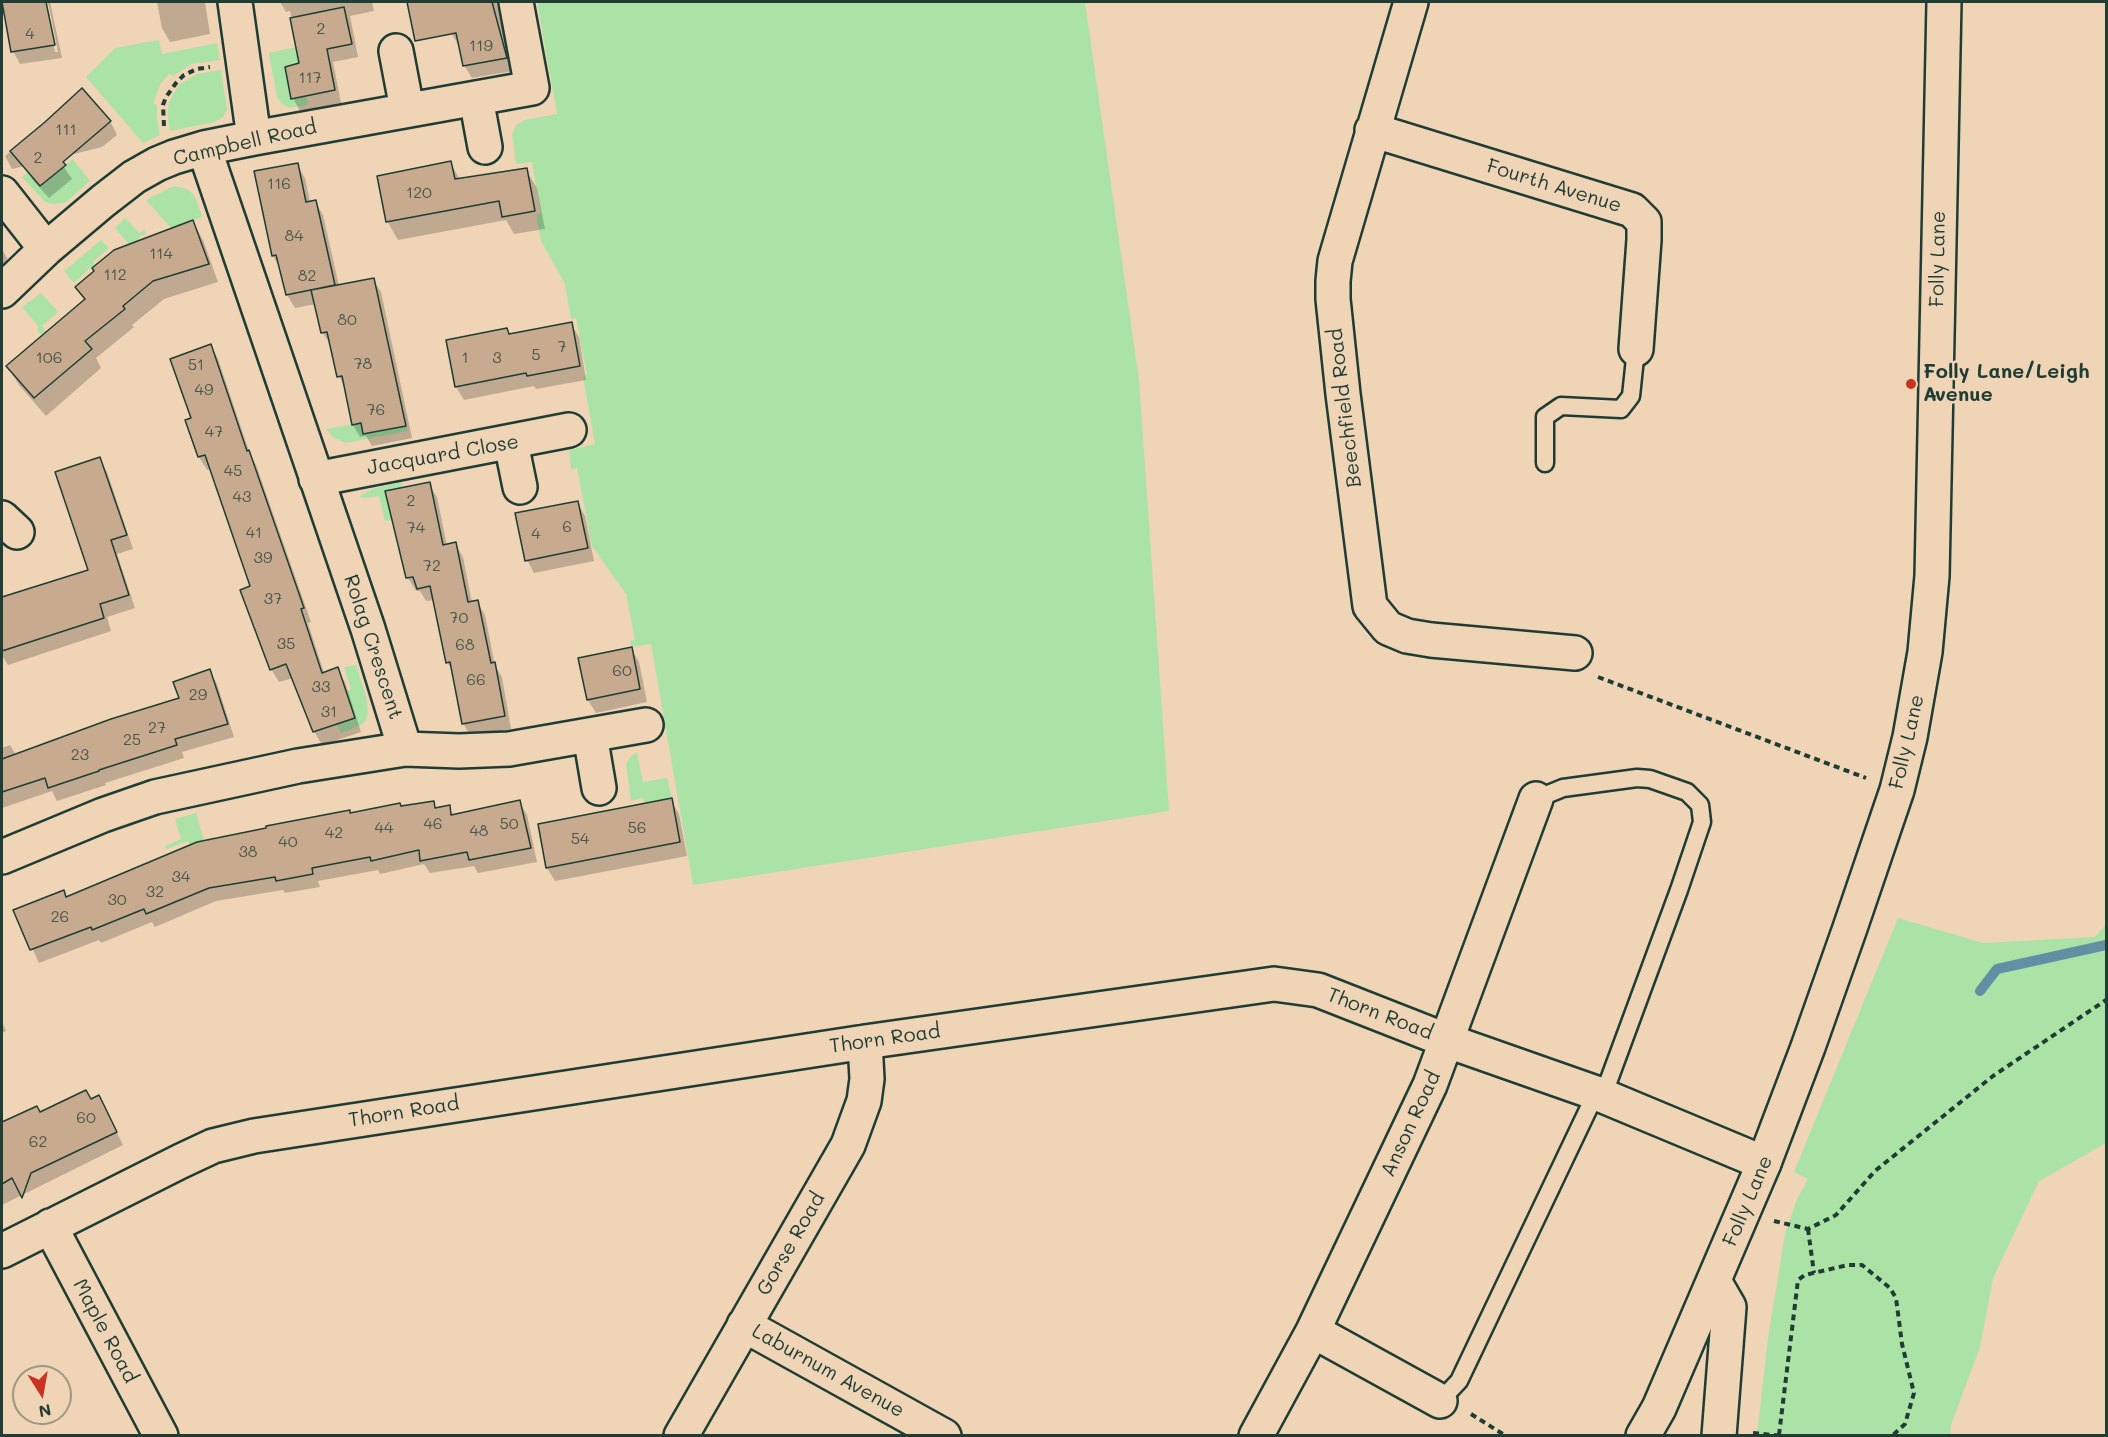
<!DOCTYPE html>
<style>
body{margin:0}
#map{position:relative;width:2108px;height:1437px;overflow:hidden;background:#efd4b6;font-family:Mali,sans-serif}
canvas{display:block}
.frame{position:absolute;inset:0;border:3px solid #1f3d34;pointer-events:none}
.north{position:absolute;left:12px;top:1365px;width:60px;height:60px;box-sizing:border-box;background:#efd4b6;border:2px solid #9c9882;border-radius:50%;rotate:169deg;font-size:16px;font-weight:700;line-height:24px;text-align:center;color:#1f3d34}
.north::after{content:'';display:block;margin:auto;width:21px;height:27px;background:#c8321e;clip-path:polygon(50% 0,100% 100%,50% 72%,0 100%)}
</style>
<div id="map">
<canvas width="2108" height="1437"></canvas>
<div class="frame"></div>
<div class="north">N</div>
</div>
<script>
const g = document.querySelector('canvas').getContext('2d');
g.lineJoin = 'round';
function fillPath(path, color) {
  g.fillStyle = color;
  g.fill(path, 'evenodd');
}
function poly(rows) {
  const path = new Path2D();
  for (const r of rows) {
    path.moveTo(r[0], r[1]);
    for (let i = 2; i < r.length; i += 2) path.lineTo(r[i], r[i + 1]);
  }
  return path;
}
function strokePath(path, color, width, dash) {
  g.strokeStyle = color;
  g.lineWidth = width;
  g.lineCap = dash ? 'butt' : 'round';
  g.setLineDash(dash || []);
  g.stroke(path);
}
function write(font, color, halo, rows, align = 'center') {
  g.font = font + ' Mali,sans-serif';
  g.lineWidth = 5;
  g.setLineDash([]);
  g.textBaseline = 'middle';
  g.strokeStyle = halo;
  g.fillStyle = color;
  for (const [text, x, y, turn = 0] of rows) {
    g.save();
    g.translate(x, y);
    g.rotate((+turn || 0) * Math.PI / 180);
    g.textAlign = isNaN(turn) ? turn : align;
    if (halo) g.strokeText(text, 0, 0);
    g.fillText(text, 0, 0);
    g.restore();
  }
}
fillPath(poly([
 [537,2,1085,2,1139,380,1169,811,693,885,651,644,632,647,630,641,635,640,626,594,592,546,577,468,571,469,569,450,595,444,583,377,587,375,576,318,571,319,565,284,541,241,536,215,541,213,532,162,516,164,512,134,516,125,524,120,557,114],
 [159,40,162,54,217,43,220,60,192,64,173,76,169,74,161,83,153,103,157,105,157,120,160,135,143,143,86,77,115,48],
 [296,47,299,63,285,67,291,99,306,96,308,105,289,108,282,104,277,97,269,53],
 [221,70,227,110,223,117,215,122,170,131,168,119,168,106,173,94,180,84,197,74],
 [73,159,90,181,65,203,51,204,44,201,22,177,28,172,40,186],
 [174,186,184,188,191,192,196,199,202,217,171,228,146,200],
 [125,218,139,233,145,230,146,234,139,237,148,266,115,228],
 [101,240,109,248,93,262,95,265,90,268,74,283,64,271],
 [41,293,58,312,42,326,46,332,42,336,37,330,39,327,22,307],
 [361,423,363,434,406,426,408,431,345,443,333,437,326,429],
 [401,482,402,487,385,491,392,520,385,521,379,496,362,498,360,496,372,489],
 [356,665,366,696,368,711,366,720,361,725,341,733,337,724,355,718,346,692,351,689,344,667],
 [637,753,643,782,667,778,672,798,645,804,643,798,631,801,626,764,631,756],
 [196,813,204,841,200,842,196,861,188,841,167,849,165,846,181,839,175,819],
 [1898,918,1983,943,2095,937,2106,924,2106,1143,2039,1181,1993,1278,1980,1347,1951,1425,1950,1435,1757,1435,1768,1338,1785,1234,1797,1199,1808,1179,1794,1172]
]), '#abe3a6');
fillPath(poly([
 [2,2,45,2,55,52,58,52,48,2,50,2,62,58,20,64,13,51],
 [157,2,205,2,210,34,170,42,162,28],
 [280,2,372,2,374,11,350,16,358,57,333,62,341,103,300,111,293,98,301,64,290,11,286,12],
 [445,2,496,2,513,71,472,78,464,65,459,46,452,34],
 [110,121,117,135,102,147,58,158,72,179,49,198,32,179,25,166,12,169,5,156,46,123],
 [450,162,460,180,526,170,537,188,545,229,514,234,506,220,398,240,387,221],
 [297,165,305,178,310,202,315,201,323,215,339,286,373,280,381,292,412,438,372,446,366,436,360,437,353,425,346,389,339,376,331,345,322,332,316,304,295,308,287,295,281,269,273,256,256,172],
 [193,222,203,240,218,282,164,299,132,325,134,327,96,358,101,368,46,416,19,385,8,367,85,301,77,287,95,272],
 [2,249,13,269,2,278],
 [571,324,579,337,586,380,536,389,534,386,464,400,456,387,510,336],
 [211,346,218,359,251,457,256,465,311,622,308,623,324,673,337,669,345,682,361,732,322,745,314,731,293,678,279,682,271,669,252,587,211,469,207,470,199,457,193,419],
 [99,459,107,472,133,549,117,554,135,608,107,617,111,631,8,665,2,655,2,599,90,571],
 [429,484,437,497,447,546,455,544,463,557,472,603,477,602,485,615,495,666,502,677,511,729,471,737,463,723,454,673,447,662,435,600,426,601,420,591,416,591,408,578,387,492],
 [577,502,585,516,594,561,534,573,527,560],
 [631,648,639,662,647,702,596,713,588,700],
 [209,671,217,684,234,737,182,752,184,758,105,783,106,785,57,801,52,791,2,808,2,748,10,745,16,755,180,699],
 [671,800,679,814,687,856,555,881,547,868],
 [519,802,527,815,537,862,478,873,474,866,430,873,424,864,380,874,378,870,318,881,320,887,285,893,283,890,216,901,155,927,152,922,101,943,99,940,39,963,15,911,67,898,349,811,351,814,433,803,437,809,449,807,454,816],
 [2,1022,6,1031,2,1033],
 [85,1092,90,1100,106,1110,123,1145,2,1205,2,1134]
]), '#0003');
strokePath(poly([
 [1980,991,1997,969,2106,945]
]), '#638fa4', 10);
const building = poly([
 [2,2,46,2,55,45,11,52,2,2],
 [407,2,492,2,507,58,463,66,456,33,415,41,407,2],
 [344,7,352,44,327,49,335,90,291,99,285,67,299,63,290,18,344,7],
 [82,88,111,121,63,162,66,165,40,186,10,151,45,122,82,88],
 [451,161,455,179,527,168,535,211,502,217,499,201,386,222,377,176,451,161],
 [298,163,306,202,316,200,335,285,286,295,276,255,272,256,254,171,298,163],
 [193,220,209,264,153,281,123,306,125,309,85,341,92,349,34,398,6,366,85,299,75,287,94,271,92,268,114,250,193,220],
 [374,278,406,426,363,434,361,423,352,425,342,376,337,377,327,332,321,333,311,290,374,278],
 [572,322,580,366,527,376,526,373,455,387,446,340,507,328,509,334,572,322],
 [211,344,247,451,249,450,304,608,301,609,322,673,338,667,355,718,313,732,286,664,270,670,240,590,250,586,205,455,198,457,185,420,191,418,170,359,211,344],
 [100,457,127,535,111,540,129,595,100,604,104,618,2,651,2,597,88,570,55,472,100,457],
 [430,482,443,545,456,542,468,602,478,600,491,663,495,662,505,716,462,724,450,662,446,663,430,586,417,589,413,577,406,578,385,491,430,482],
 [578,501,588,548,525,561,515,513,578,501],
 [632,647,640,689,587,700,578,658,632,647],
 [210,669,228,724,175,739,177,745,99,770,99,771,48,788,45,778,2,792,2,759,111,719,179,698,173,682,210,669],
 [672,798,680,842,546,868,538,824,672,798],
 [520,800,531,848,469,860,467,852,420,861,419,850,371,861,370,857,312,868,313,874,276,881,275,877,209,888,146,914,144,909,92,930,91,927,30,950,13,910,64,890,66,897,197,842,266,828,266,826,350,810,350,813,400,803,401,806,434,801,435,808,450,805,451,815,520,800],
 [86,1090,91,1099,99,1095,117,1132,31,1173,22,1198,12,1178,2,1184,2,1122,37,1106,40,1112,86,1090]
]);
fillPath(building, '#c8aa8e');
strokePath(building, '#1f3d34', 1.5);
const service = poly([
 [1545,463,1545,417,1561,406,1621,409,1631,396,1636,349],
 [1536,799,1563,788,1637,778,1650,779,1687,792,1700,805,1702,822,1679,890,1603,1096],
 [1440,1401,1459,1381,1596,1093]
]);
const minor = poly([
 [235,2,254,138],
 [1411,2,1335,261,1333,281,1333,299,1343,394,1370,606,1388,628,1407,636,1431,640,1575,653],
 [396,51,407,109],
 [476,98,485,147],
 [1372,130,1632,210,1644,222,1644,240,1636,349],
 [2,193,46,249],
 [2,291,46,249,103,201,134,177,157,164,174,157,204,148,254,138,532,88,516,2],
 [511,443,520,487],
 [316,479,569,430],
 [2,518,17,532],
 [590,735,599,788],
 [405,749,459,751,509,749,646,725],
 [2,857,103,815,155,797,298,766,405,749,368,629,204,148],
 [50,1226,161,1436],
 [2,1251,181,1161,213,1146,254,1136,865,1042,1274,984,1318,990,1448,1041,1596,1093,1764,1163],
 [1714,1281,1729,1307,1719,1436],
 [744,1325,944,1436],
 [1313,1331,1440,1401],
 [681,1436,848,1145,864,1101,867,1079,865,1042],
 [1256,1436,1313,1331,1430,1085,1536,799]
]);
const secondary = poly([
 [1643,1436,1659,1408,1764,1163,1808,1047,1850,928,1897,790,1910,737,1925,652,1932,576,1944,2]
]);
strokePath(service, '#1f3d34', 21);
strokePath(minor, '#1f3d34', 38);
strokePath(secondary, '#1f3d34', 38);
strokePath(poly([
 [164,126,163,105,166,97,176,83,184,75,197,69,210,67],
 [1598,677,1866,778],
 [1774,1221,1808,1229,1836,1215,1875,1171,1993,1076,2106,1000],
 [1808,1229,1814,1273],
 [1471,1414,1506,1436],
 [1753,1433,1783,1436],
 [1779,1435,1798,1280,1805,1275,1848,1265,1862,1265,1890,1288,1896,1298,1902,1344,1914,1393,1905,1424,1892,1436]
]), '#1f3d34', 4, [6, 4.5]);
strokePath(service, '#efd4b6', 16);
strokePath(minor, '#efd4b6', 33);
strokePath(secondary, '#efd4b6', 33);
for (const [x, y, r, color] of [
 [1911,384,6,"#c8321e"]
]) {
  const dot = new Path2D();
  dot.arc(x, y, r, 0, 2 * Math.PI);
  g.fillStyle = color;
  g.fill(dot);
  strokePath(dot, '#efd4b6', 2);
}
write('16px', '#49584a', null, [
 ["2",321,29],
 ["4",30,34],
 ["119",481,46],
 ["117",310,78],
 ["111",66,130],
 ["2",38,158],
 ["116",279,184],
 ["120",419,193],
 ["84",294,236],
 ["114",161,254],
 ["112",115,275],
 ["82",307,276],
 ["80",347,320],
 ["7",562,347],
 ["5",536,355],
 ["106",49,358],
 ["1",465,358],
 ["3",497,358],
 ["78",363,364],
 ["51",196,365],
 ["49",204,390],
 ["76",376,410],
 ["47",214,432],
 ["45",233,471],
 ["43",242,497],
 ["2",411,501],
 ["6",567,527],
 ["74",416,528],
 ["41",254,533],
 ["4",536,534],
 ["39",263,558],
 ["72",432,566],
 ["37",273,599],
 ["70",459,618],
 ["35",286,644],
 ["68",465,645],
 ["60",622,671],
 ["66",476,680],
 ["33",321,687],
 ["29",198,695],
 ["31",329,712],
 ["27",157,728],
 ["25",132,740],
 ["23",80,755],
 ["46",433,824],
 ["50",509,824],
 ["44",384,828],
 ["56",637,828],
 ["48",479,831],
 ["42",334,833],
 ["54",580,839],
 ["40",288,842],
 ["38",248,852],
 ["34",181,877],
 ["32",155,892],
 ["30",117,900],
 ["26",60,917],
 ["60",86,1118],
 ["62",38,1142]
]);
write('20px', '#1f3d34', '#efd4b6', [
 ["Campbell Road",245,143,-13],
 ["Fourth Avenue",1554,186,17],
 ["Folly Lane",1938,259,-89],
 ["Beechfield Road",1345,408,-97],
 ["Jacquard Close",443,455,-10],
 ["Rolag Crescent",373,647,72],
 ["Folly Lane",1907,742,-77],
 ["Thorn Road",1380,1014,21],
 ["Thorn Road",885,1039,-8],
 ["Thorn Road",404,1112,-9],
 ["Anson Road",1411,1124,-65],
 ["Folly Lane",1748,1201,-67],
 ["Gorse Road",791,1244,-60],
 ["Maple Road",105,1331,62],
 ["Laburnum Avenue",828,1371,29]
]);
write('bold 20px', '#1f3d34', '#efd4b6', [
 ["Folly Lane/Leigh",1923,372],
 ["Avenue",1923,395]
], 'left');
</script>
